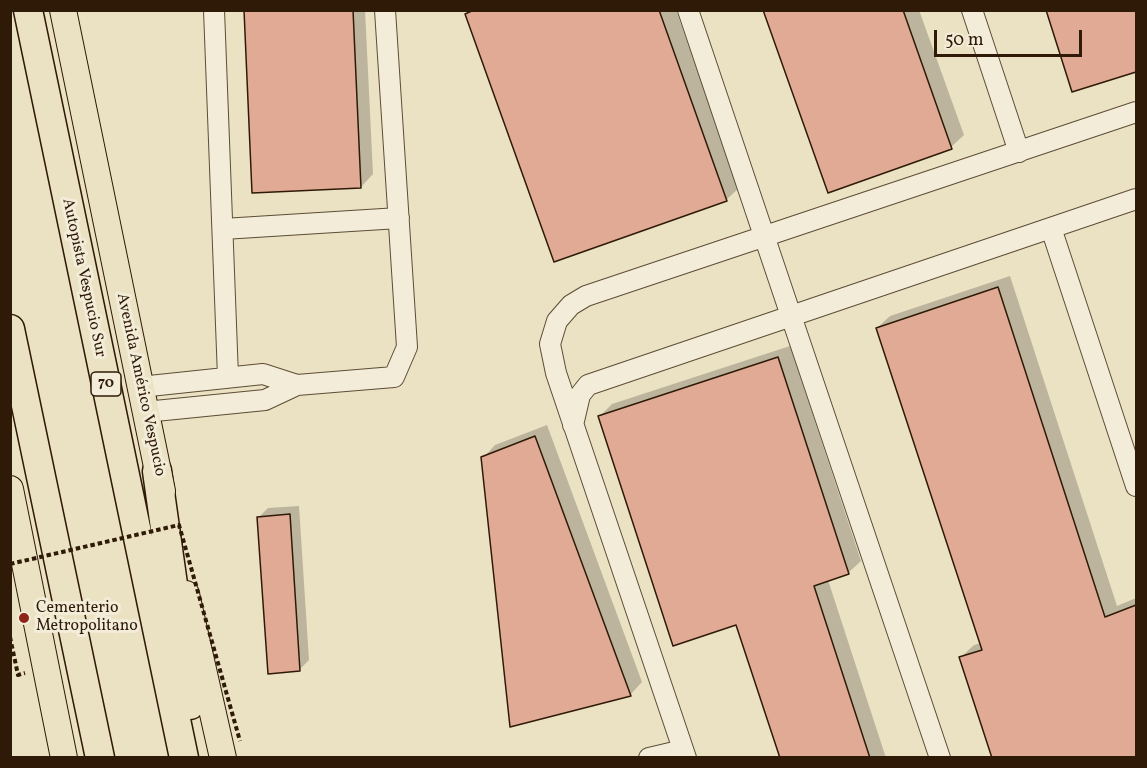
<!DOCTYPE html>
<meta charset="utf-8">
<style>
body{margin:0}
#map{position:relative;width:1147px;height:768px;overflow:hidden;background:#ebe2c3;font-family:Vollkorn,serif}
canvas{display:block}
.frame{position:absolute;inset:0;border:12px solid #2e1a07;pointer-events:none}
.scale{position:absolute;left:934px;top:30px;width:148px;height:27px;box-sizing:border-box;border:3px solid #2e1a07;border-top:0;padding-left:8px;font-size:18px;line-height:21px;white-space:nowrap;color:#2e1a07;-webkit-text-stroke:4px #f2ecd8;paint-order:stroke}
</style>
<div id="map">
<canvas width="1147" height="768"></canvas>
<div class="frame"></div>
<div class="scale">50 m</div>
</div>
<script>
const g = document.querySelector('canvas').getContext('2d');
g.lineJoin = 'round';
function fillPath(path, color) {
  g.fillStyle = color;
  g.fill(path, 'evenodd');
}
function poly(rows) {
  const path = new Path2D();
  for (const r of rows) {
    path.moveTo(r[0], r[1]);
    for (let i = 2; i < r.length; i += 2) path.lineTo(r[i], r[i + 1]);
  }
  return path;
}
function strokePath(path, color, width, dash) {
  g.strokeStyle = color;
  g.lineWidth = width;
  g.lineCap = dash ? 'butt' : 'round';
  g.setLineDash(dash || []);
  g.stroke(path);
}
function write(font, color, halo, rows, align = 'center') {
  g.font = font + ' Vollkorn,serif';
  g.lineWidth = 6;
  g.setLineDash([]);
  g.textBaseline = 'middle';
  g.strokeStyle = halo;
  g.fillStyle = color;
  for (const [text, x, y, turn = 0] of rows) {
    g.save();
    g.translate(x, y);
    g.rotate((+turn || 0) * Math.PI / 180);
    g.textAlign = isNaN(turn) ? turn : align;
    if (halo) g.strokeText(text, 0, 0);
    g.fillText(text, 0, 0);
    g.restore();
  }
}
fillPath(poly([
 [245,10,365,10,373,174,361,187],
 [470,10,676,10,739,188,726,200,467,14],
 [765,10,919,10,964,135,951,147],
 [1047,10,1136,10,1136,70,1073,90],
 [1010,276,1117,606,1136,598,1136,758,993,758,961,657,974,645,981,643,877,328,890,316],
 [790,346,861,561,848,573,828,580,886,758,781,758,737,624,600,416,612,404],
 [547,425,642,682,630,695,483,458,495,445],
 [299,506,309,660,299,670,259,517,268,508]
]), '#0003');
const building = poly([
 [244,10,353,10,361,188,252,193,244,10],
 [474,10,659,10,727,201,554,262,465,14,474,10],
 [763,10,903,10,952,149,828,193,763,10],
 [1046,10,1136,10,1136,72,1072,92,1046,10],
 [998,287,1105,617,1136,605,1136,758,992,758,959,657,982,650,876,328,998,287],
 [778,357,849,574,814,586,870,758,780,758,736,625,673,646,598,416,778,357],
 [535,436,631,696,510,727,481,457,535,436],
 [290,514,300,671,268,674,257,517,290,514]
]);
fillPath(building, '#e1aa95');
strokePath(building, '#2e1a07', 1.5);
const minor = poly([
 [214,10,228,377],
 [688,10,940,758],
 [972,10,1019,152],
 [1051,228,1136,486],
 [223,229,399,218],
 [140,387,263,374,297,385],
 [145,412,265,400,297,385,394,377,407,347,385,10],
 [573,425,580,395,588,385,1136,199],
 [649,758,683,750],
 [686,758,556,373,550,344,557,321,571,305,586,296,1136,112]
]);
const major = poly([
 [63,10,162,491],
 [10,489,64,758],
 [186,594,223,758]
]);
const highway = poly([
 [28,10,184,758],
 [10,329,100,758],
 [157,471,190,705]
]);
strokePath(minor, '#5d4c36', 22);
strokePath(major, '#2e1a07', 28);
strokePath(highway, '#2e1a07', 31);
strokePath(poly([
 [10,637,18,675,25,673]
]), '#2e1a07', 4, [4.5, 3]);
strokePath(minor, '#f2ecd8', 20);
strokePath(major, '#ebe2c3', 26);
strokePath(highway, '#ebe2c3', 28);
strokePath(poly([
 [10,564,179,525,240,741]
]), '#2e1a07', 4, [4.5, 3]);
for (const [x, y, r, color] of [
 [24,618,6,"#8f2418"]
]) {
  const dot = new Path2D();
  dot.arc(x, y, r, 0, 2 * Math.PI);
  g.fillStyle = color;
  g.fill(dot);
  strokePath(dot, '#f2ecd8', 2);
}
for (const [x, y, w] of [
 [106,384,30]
]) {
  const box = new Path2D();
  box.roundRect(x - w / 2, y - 12, w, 24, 4.5);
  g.fillStyle = '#f2ecd8';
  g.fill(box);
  strokePath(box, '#2e1a07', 1.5);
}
write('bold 15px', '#2e1a07', null, [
 ["70",106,384]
]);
write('16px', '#2e1a07', '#f2ecd8', [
 ["Autopista Vespucio Sur",83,278,78],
 ["Avenida Américo Vespucio",140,385,78]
]);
write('16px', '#2e1a07', '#f2ecd8', [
 ["Cementerio",36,609],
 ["Metropolitano",36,627]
], 'left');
</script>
